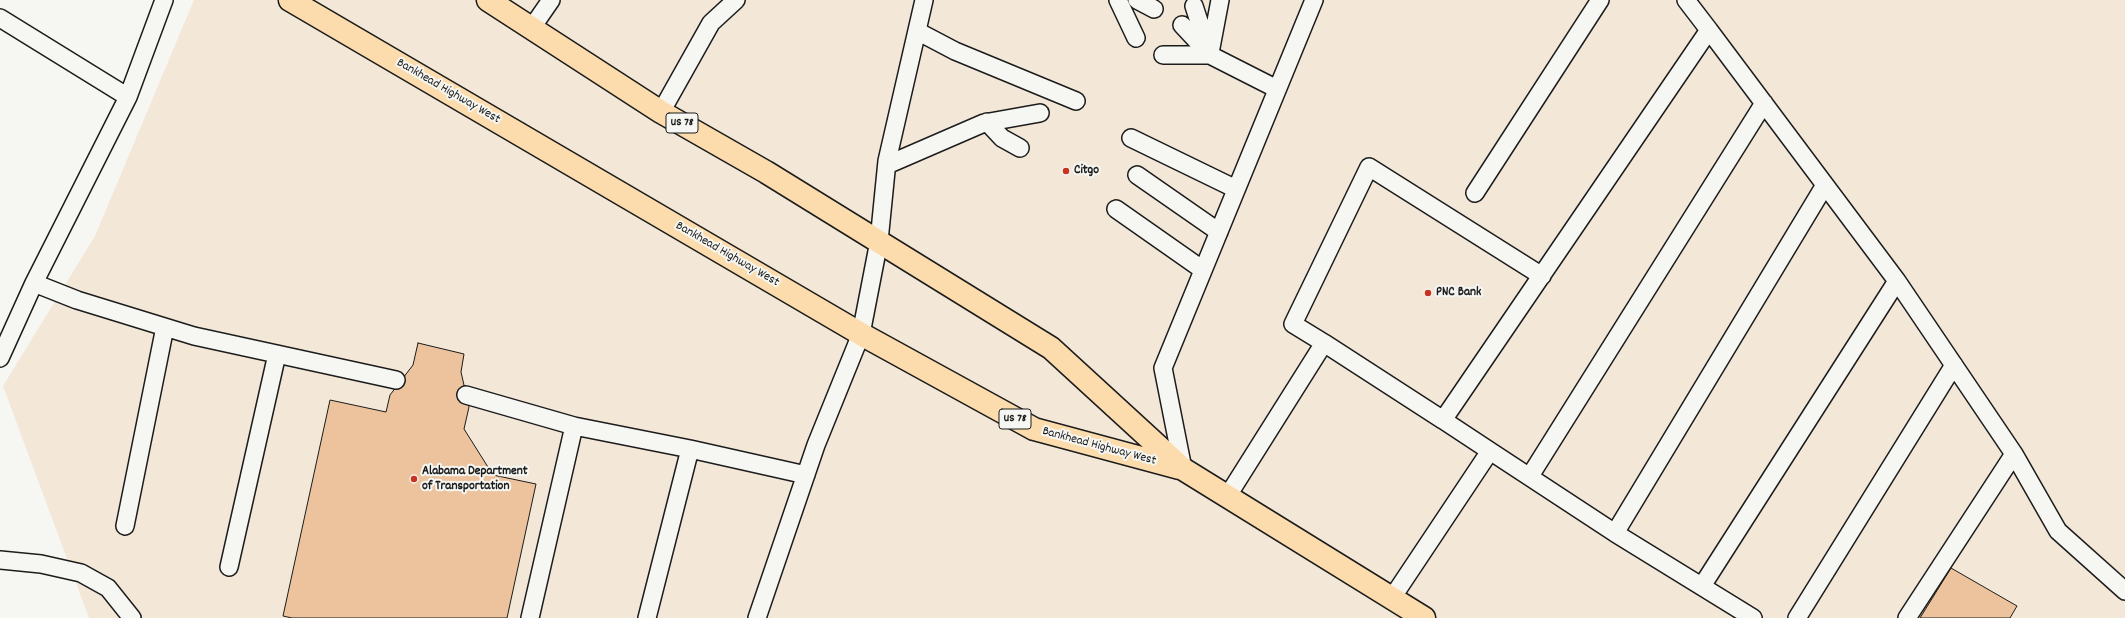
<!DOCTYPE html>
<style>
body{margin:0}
canvas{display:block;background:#f6f6f2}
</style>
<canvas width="2125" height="618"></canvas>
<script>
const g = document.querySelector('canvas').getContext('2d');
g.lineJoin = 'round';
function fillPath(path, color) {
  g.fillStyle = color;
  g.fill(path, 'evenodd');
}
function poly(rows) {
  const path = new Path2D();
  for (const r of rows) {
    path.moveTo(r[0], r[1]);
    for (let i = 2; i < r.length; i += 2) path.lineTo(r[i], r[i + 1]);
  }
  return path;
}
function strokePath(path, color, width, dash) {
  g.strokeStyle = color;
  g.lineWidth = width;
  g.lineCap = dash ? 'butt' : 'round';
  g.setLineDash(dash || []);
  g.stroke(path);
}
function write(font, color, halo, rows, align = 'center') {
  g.font = font + ' Dekko,sans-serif';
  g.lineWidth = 4;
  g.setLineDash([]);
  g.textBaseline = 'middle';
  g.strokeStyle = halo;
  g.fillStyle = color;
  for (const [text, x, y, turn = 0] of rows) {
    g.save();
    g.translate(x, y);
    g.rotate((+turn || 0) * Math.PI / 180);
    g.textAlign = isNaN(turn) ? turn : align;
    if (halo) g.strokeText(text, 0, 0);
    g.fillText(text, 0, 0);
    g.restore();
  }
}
fillPath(poly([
 [194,0,2125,0,2125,618,89,618,3,386,95,236]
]), '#f3e7d8');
const building = poly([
 [418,343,464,354,461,372,469,407,464,429,493,475,536,484,507,618,292,618,283,616,330,400,386,412,390,395,413,365,418,343],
 [1951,568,2017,606,2010,618,1920,618,1951,568]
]);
fillPath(building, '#ecc39c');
strokePath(building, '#1c1c1c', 1);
const service = poly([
 [1118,0,1136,38],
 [1137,0,1154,9],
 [1686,0,1709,30],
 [0,18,128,97],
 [1182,25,1210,55,1194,6],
 [531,29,551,0],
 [917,31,955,51,1076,101],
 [1210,53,1220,0],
 [1163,55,1210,55,1277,89],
 [661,112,711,23,736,0],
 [987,122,1002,138,1020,148],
 [1131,138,1236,189],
 [887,165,984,123,1040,113],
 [1137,175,1219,232],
 [1475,193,1600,0],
 [1116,209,1203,270],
 [34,283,77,300,194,336,396,380],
 [1324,343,1443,420],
 [0,358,34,283,128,97,164,0],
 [466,395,574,426],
 [1490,451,1615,533,1753,618],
 [1183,469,1163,368,1314,0],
 [1530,476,1764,103],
 [1227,497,1324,343,1293,324,1369,167,1542,276],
 [125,526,165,327],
 [1615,533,1825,185],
 [0,560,41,564,81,573,108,588,132,618],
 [229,567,277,354],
 [1702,586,1897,281],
 [1392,598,1490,451,1443,420,1709,30,1897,281,2014,454,2058,531,2125,591],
 [530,618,574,426,690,449,806,475],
 [647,618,690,449],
 [757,618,816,445,861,334,879,241,887,161,924,0],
 [1797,618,1954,365],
 [1907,618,2014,454]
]);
const primary = poly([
 [290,0,861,334,1034,429,1179,468],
 [488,0,661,112,766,172,1051,348,1183,469,1424,618]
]);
strokePath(service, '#1c1c1c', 20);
strokePath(primary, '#1c1c1c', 25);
strokePath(service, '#f6f6f2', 17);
strokePath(primary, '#fcdcac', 22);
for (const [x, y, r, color] of [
 [1066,171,4,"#c8321e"],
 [1428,293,4,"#c8321e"],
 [414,479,4,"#c8321e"]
]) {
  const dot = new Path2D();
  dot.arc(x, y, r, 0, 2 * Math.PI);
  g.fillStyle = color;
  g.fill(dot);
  strokePath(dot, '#f6f6f2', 1.5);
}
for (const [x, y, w] of [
 [682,123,32],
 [1015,419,32]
]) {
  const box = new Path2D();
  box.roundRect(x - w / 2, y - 10, w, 20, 3);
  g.fillStyle = '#f6f6f2';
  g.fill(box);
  strokePath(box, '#1c1c1c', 1);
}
write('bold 12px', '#1c1c1c', null, [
 ["US 78",682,123],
 ["US 78",1015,419]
]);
write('13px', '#1c1c1c', '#f6f6f2', [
 ["Bankhead Highway West",448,92,30],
 ["Bankhead Highway West",727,255,30],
 ["Bankhead Highway West",1099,447,15]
]);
write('bold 13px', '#1c1c1c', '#f6f6f2', [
 ["Citgo",1074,171],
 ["PNC Bank",1436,293],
 ["Alabama Department",422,472],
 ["of Transportation",422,487]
], 'left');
</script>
